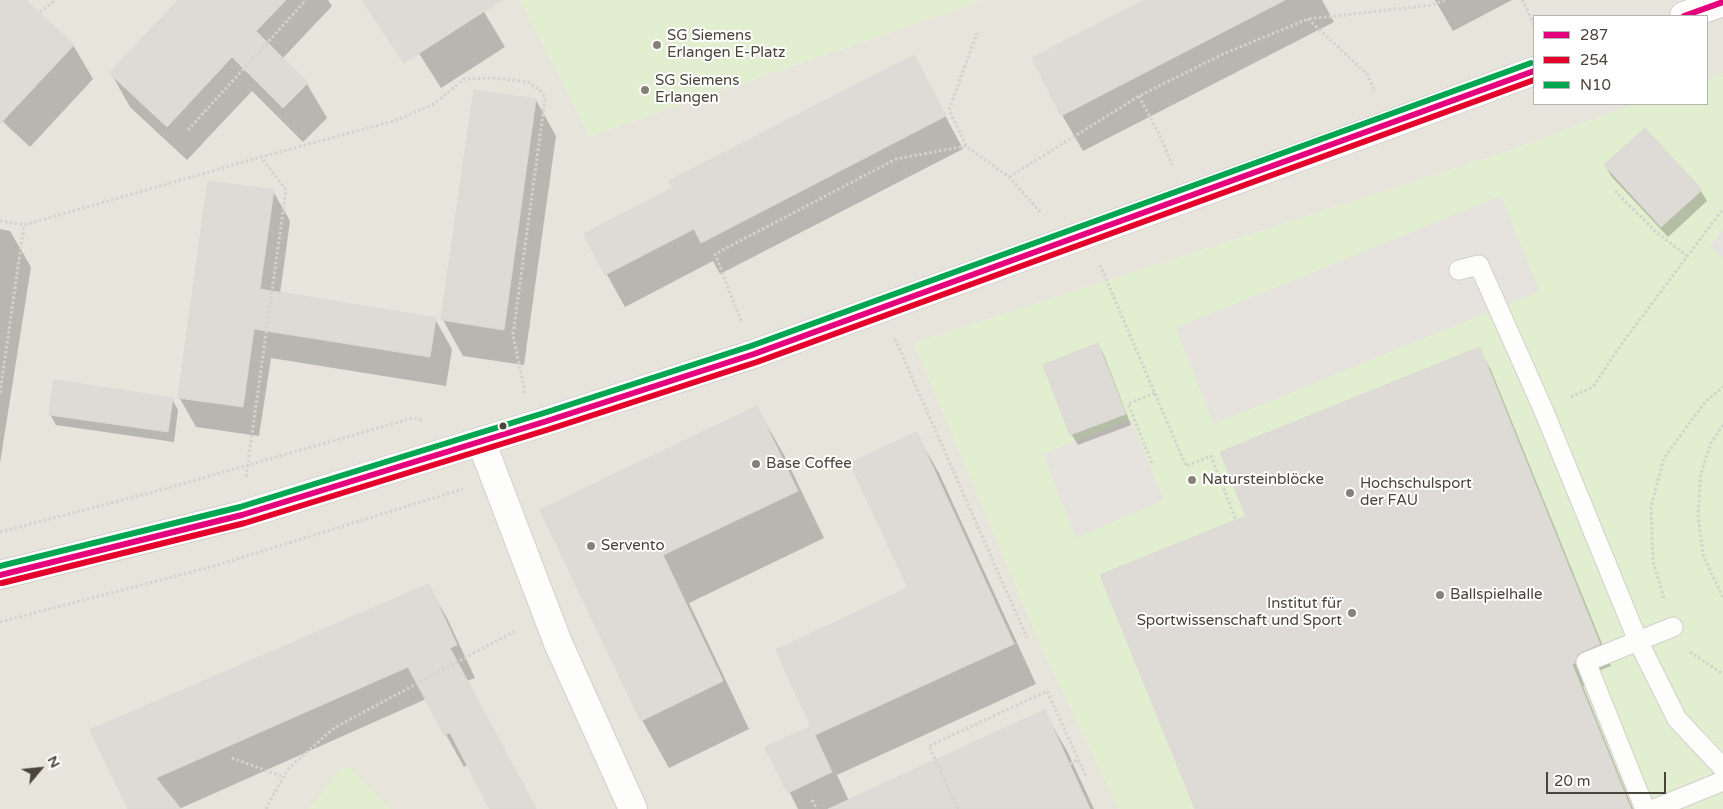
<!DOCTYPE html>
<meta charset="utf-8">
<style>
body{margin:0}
#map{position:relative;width:1723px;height:809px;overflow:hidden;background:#f4f2ee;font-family:"Varela Round",sans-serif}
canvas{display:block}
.legend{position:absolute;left:1533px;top:15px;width:175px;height:90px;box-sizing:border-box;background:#fff;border:1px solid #b7b4b0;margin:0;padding:6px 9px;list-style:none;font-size:15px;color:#4b4439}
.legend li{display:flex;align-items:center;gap:10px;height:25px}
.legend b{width:25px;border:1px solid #b7b4b0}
.north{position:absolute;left:15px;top:744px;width:50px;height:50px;-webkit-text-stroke:4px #fff;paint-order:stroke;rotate:62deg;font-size:14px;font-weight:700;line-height:20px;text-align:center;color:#4b4439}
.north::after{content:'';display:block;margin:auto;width:18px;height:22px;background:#4b4439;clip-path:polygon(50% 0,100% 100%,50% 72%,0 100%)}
.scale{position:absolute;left:1546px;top:772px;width:120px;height:22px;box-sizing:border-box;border:2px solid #4b4439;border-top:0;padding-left:6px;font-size:15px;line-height:18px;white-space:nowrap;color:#4b4439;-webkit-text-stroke:4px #fff;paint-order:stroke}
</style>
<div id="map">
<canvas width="1723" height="809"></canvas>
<ul class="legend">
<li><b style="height:6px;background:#e5007d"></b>287</li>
<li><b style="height:6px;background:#e4002b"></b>254</li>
<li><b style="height:6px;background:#00a651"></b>N10</li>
</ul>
<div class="north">N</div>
<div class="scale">20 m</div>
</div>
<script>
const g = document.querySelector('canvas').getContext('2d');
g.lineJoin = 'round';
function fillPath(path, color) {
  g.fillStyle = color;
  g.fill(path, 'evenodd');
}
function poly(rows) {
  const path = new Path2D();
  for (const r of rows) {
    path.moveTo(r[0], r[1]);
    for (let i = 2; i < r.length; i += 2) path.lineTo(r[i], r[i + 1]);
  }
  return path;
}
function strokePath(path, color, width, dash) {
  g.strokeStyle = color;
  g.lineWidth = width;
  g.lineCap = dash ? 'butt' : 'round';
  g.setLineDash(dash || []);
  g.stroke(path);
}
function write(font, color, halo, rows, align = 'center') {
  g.font = font + ' "Varela Round",sans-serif';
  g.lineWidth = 4;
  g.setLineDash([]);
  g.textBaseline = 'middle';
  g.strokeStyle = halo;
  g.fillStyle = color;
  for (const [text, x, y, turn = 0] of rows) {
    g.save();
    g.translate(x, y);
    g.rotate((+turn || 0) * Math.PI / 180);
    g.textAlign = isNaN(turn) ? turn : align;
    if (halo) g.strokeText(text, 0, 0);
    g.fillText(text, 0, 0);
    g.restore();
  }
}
fillPath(poly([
 [0,0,520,0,590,136,984,0,1723,0,1723,73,1707,79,1707,16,1534,16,1534,104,1635,104,1509,151,914,343,1040,643,1119,809,0,809]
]), '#e7e4dc');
fillPath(poly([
 [520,0,984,0,590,136],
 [1723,73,1723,809,1119,809,1040,643,914,343,1509,151,1635,104,1707,104,1707,79],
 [346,764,391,809,308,809]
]), '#e1eecf');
fillPath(poly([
 [1501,196,1540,291,1214,424,1176,328],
 [1723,230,1723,257,1710,246],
 [1131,419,1164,500,1076,538,1043,454]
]), '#e6e3df');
fillPath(poly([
 [0,0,25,0,73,45,93,79,30,147,0,119],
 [179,0,328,0,332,6,282,59,307,84,327,118,303,142,252,91,187,160,130,107,111,73],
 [385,0,477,0,505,47,441,88],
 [1147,0,1322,0,1334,22,1083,151,1062,115],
 [1435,0,1512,0,1453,31],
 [914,57,963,149,720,274,713,261,625,307,585,235,674,188],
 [536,100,556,136,524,365,463,356,443,320],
 [1605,165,1701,191,1707,201,1668,237,1611,176],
 [273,191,290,221,280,294,435,319,452,349,446,386,271,358,259,436,196,427,179,397],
 [0,229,10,231,31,267,0,463],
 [1098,344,1104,355,1131,425,1078,445,1072,435,1044,365],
 [1479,349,1491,370,1611,666,1593,673,1587,684,1583,686,1633,809,1196,809,1248,517],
 [172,399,178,410,174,442,56,425,50,414],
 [757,408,784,455,824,538,689,603,749,729,669,768,642,720,542,511],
 [916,433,939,473,1036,684,837,775,849,801,1044,711,1067,751,1094,809,798,809,767,747,813,727,910,588],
 [428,585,447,618,475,678,467,681,536,809,491,809,468,765,464,767,426,699,179,809,129,809,92,730]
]), '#0003');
const building = poly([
 [0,0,26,0,74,45,0,124,0,0],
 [178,0,286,0,256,31,308,83,283,108,232,57,167,127,109,73,178,0],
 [362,0,502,0,404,63,362,0],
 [1144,0,1285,0,1061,116,1032,58,1144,0],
 [914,55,946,116,701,243,694,229,605,275,584,234,673,188,669,181,914,55],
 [474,90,536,99,504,330,441,320,474,90],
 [1645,128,1702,190,1661,227,1604,165,1645,128],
 [208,181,274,190,260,289,436,318,430,357,254,329,243,407,178,398,208,181],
 [1098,343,1126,414,1070,435,1043,365,1098,343],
 [1480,347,1600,644,1581,652,1577,655,1575,663,1572,664,1631,809,1195,809,1100,575,1246,516,1220,452,1480,347],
 [54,380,173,398,168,432,49,415,54,380],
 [757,406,798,491,663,555,723,681,641,721,540,510,757,406],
 [917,432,1014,644,815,735,832,772,788,793,765,747,811,727,776,650,908,588,850,463,917,432],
 [429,584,457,645,450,648,536,809,490,809,450,733,444,735,408,667,156,778,181,809,128,809,90,730,429,584],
 [1045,710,1090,809,828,809,968,745,1045,710]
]);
fillPath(building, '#dedbd6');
strokePath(building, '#dcd9d4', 1);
const service = poly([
 [1459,270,1479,265,1543,409,1638,641,1677,719,1723,768],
 [1645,809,1586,662,1673,627],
 [1654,809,1723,781]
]);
const minor = poly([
 [481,441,558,643,633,809]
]);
const tertiary = poly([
 [1684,16,1723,2],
 [0,575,242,515,547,421,754,354,1388,125,1534,71]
]);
strokePath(service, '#d2d0cb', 21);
strokePath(minor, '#d2d0cb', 30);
strokePath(tertiary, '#d2d0cb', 30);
strokePath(poly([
 [1522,0,1528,11,1534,27],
 [40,12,56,0],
 [1308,19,1368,75,1375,92],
 [1139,96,1163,142,1172,165],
 [188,130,306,0],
 [966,146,949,110,977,33],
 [1009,177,1139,96,1223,54,1308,19,1432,5,1445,0],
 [1615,191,1655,231,1687,256],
 [0,221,24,225,261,157,394,121,434,104,464,79,494,78,528,82,540,90,545,99,513,335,525,393],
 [1100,265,1186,466,1211,456,1236,520],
 [741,321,715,254,896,159,966,146,1009,177,1041,213],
 [895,339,1027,638],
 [0,393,24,225],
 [1571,397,1593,387,1620,346,1723,209],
 [1723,425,1711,443,1701,473,1698,514,1703,555,1723,598],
 [1152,463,1128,404,1155,393],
 [246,477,286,190,261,157],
 [0,532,157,491,413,418,424,421],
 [1664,598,1653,562,1651,507,1664,458,1705,402,1723,387],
 [0,622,214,566,463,489],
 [1690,652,1723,674],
 [232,758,284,777],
 [1070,764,1078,760],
 [812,800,817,809],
 [266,809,288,769,334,728,517,630],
 [958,809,929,746,1047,691,1086,776]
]), '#d3d2cc', 3, [2.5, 2.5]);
strokePath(service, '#fdfdfc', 19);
strokePath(minor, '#fdfdfc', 28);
strokePath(tertiary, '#fdfdfc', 28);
strokePath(poly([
 [1684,16,1723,2],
 [0,575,242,515,547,421,754,354,1534,71]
]), '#e5007d', 6);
strokePath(poly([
 [2,583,245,523,550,429,757,362,1534,80]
]), '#e4002b', 6);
strokePath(poly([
 [0,566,240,507,544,413,751,346,1531,63]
]), '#00a651', 6);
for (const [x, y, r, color] of [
 [657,45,5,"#868178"],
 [645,90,5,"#868178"],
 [503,426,4.5,"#4b4439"],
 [756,464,5,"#868178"],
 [1192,480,5,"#868178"],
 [1350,493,5,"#868178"],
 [591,546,5,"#868178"],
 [1440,595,5,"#868178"],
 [1352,613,5,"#868178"]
]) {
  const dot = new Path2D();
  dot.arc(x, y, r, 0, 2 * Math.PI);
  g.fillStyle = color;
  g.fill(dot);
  strokePath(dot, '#fff', 2);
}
write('15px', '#4b4439', '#fff', [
 ["SG Siemens",667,36],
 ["Erlangen E-Platz",667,53],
 ["SG Siemens",655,81],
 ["Erlangen",655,98],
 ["Base Coffee",766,464],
 ["Natursteinblöcke",1202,480],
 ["Hochschulsport",1360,484],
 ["der FAU",1360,501],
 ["Servento",601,546],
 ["Ballspielhalle",1450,595],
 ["Institut für",1342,604,"right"],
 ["Sportwissenschaft und Sport",1342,621,"right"]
], 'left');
</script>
